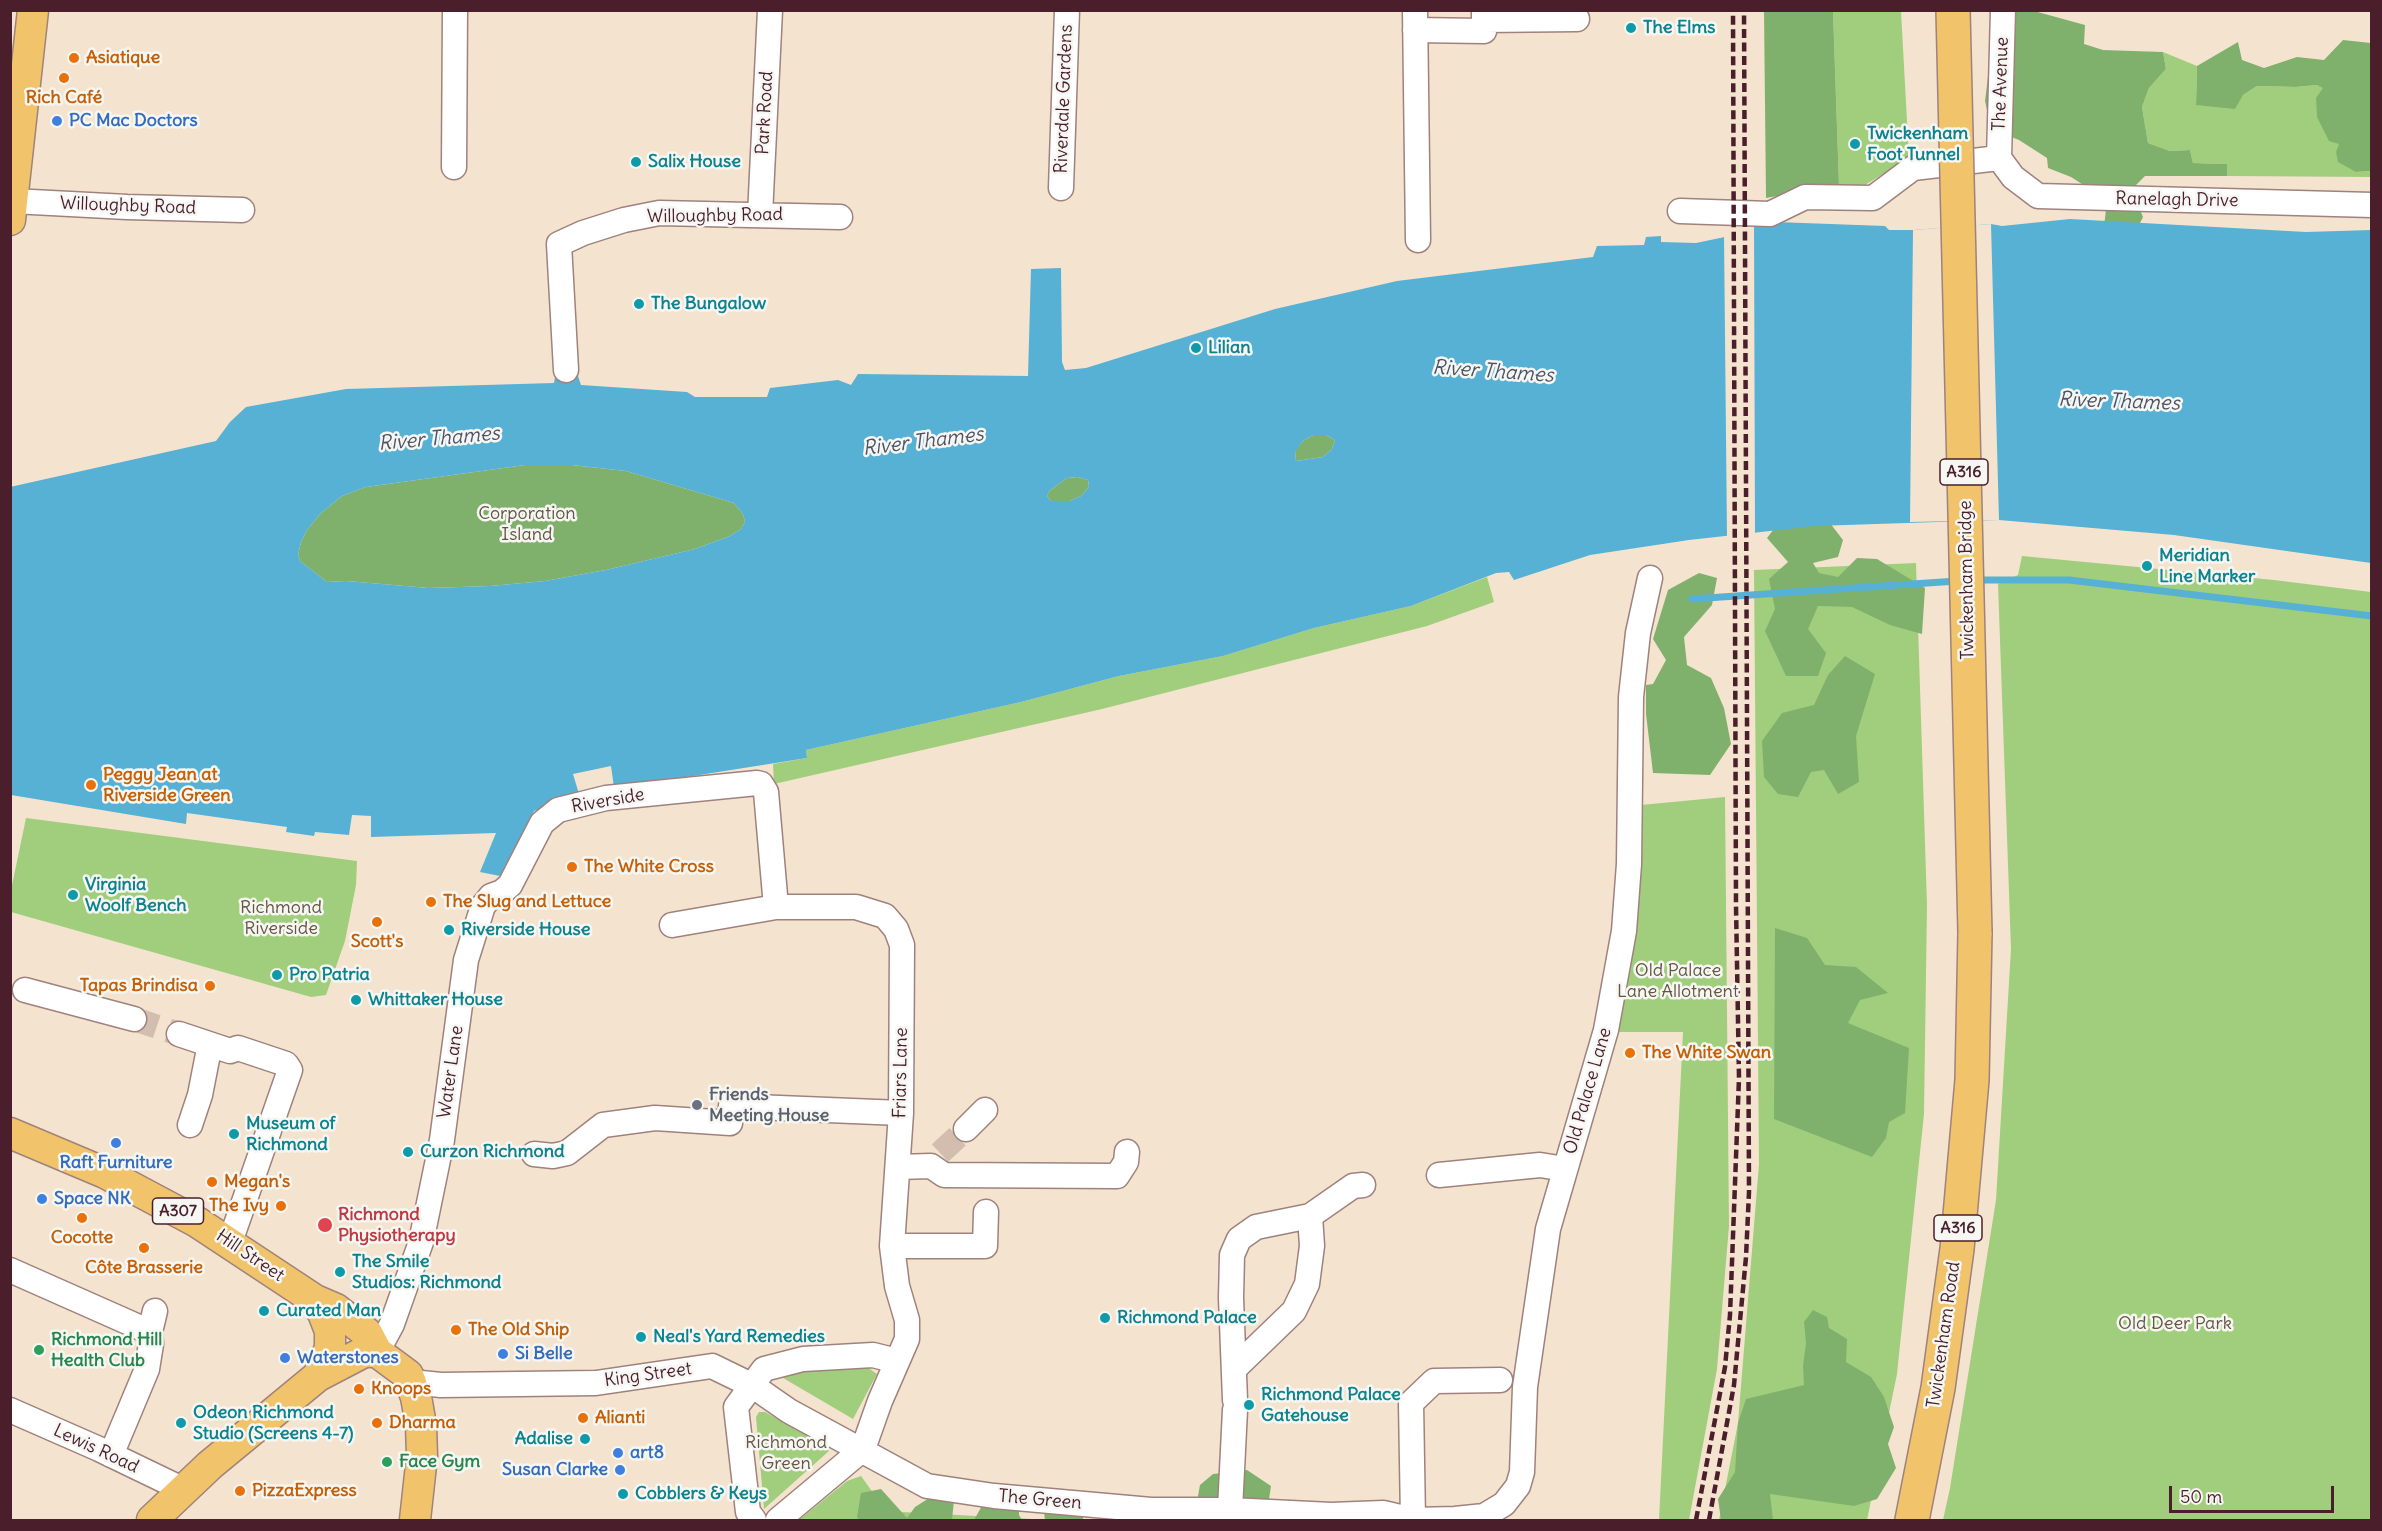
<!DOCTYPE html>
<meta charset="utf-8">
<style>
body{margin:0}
#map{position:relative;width:2382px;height:1531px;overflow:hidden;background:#f4e4cf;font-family:Delius,sans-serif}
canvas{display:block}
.frame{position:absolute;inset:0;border:12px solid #4a1f2b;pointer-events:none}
.scale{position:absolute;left:2169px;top:1486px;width:165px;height:27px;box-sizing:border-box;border:3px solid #4a1f2b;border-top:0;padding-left:8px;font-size:18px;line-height:21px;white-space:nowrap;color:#4a1f2b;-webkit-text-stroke:4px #f6f6f2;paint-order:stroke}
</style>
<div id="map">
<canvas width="2382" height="1531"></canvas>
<div class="frame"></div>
<div class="scale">50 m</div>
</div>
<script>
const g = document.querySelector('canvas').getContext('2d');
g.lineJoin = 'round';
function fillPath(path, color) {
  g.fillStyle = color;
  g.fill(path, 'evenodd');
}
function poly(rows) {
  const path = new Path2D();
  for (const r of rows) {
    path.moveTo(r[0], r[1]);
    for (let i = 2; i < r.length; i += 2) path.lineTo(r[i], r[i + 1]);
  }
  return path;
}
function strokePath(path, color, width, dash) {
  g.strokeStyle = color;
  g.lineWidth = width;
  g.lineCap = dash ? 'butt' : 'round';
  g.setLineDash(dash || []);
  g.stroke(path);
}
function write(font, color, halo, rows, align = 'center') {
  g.font = font + ' Delius,sans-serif';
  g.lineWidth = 5;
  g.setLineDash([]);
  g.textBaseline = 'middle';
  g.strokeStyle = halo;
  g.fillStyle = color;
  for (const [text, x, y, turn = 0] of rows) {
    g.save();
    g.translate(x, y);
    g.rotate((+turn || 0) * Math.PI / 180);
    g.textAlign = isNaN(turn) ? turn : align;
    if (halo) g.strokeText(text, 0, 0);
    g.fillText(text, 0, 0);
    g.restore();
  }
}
fillPath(poly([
 [1833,11,1901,11,1909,158,1865,185,1839,185],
 [2163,52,2197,66,2196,105,2243,95,2257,86,2296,87,2317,85,2324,87,2339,144,2356,172,2371,171,2371,177,2227,176,2227,164,2193,163,2190,150,2170,151,2148,143,2142,107,2149,88,2166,69],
 [2022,556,2274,580,2371,592,2371,1520,1943,1520,1950,1488,1996,1200,2011,949,1998,584,2018,575],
 [1916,563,1927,905,1924,1114,1897,1374,1867,1520,1719,1520,1738,1423,1759,1164,1754,570],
 [1487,577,1494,602,1427,626,1102,709,774,784,773,764,807,758,806,750,1021,702,1119,676,1223,656,1314,628,1411,606],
 [1725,797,1729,1226,1717,1369,1689,1520,1659,1520,1683,1032,1617,1032,1634,940,1641,805],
 [26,818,357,861,356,885,345,941,326,995,311,997,11,912,11,890],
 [851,1366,867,1367,877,1374,853,1419,778,1375],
 [759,1412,765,1412,820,1443,829,1451,764,1509,756,1417],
 [861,1476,879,1501,902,1512,1051,1520,799,1520,847,1481]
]), '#a1ce7c');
fillPath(poly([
 [1764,11,1833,11,1839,185,1766,198],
 [2010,11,2034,11,2085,25,2084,44,2103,50,2163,52,2166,69,2149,88,2142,107,2148,143,2170,151,2190,150,2193,163,2227,164,2227,176,2145,176,2134,187,2135,197,2143,217,2128,247,2103,236,2107,200,2071,177,2048,168,2047,158,2019,140,1991,129,1985,101,1994,27],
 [2343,40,2371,43,2371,171,2356,172,2338,162,2336,152,2339,144,2329,141,2317,117,2316,98,2323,88,2317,85,2296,87,2257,86,2243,95,2235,109,2196,105,2197,66,2238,42,2242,60,2264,68,2297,57,2324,60],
 [1313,435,1326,435,1335,440,1332,449,1323,457,1296,461,1295,451,1303,441],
 [525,465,572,465,626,471,734,503,743,514,745,522,741,529,730,536,695,549,606,570,545,581,490,586,429,588,346,581,327,582,300,561,298,555,301,542,307,530,320,514,342,496,366,487],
 [1078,477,1088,480,1089,487,1081,496,1070,501,1051,501,1047,496,1049,491,1067,478],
 [1790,508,1823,514,1843,540,1838,557,1813,563,1819,573,1838,577,1857,558,1877,559,1925,588,1922,634,1890,625,1852,607,1818,606,1808,629,1826,653,1818,676,1786,676,1765,631,1775,609,1769,579,1788,562,1767,538],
 [1699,573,1717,578,1712,605,1684,637,1687,665,1711,678,1724,708,1731,744,1710,775,1653,773,1646,714,1646,685,1653,684,1666,660,1653,639,1668,590],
 [1845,656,1875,674,1856,736,1859,782,1838,794,1824,770,1811,772,1798,797,1778,794,1764,777,1762,741,1782,713,1814,705,1828,675],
 [1775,928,1807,938,1825,965,1856,967,1888,993,1860,1000,1848,1023,1909,1048,1905,1113,1889,1122,1886,1138,1872,1157,1774,1119],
 [1813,1310,1827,1317,1829,1328,1847,1339,1846,1362,1871,1377,1884,1397,1894,1427,1888,1444,1896,1468,1877,1499,1854,1506,1770,1494,1773,1520,1721,1520,1718,1499,1735,1472,1738,1423,1746,1399,1804,1385,1803,1366,1806,1343,1804,1322],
 [1247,1470,1271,1486,1268,1506,1196,1507,1200,1485,1213,1474],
 [881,1489,907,1518,915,1507,934,1495,954,1500,952,1520,859,1520,857,1517,861,1493],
 [983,1504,1019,1508,1019,1515,1022,1520,974,1520],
 [1044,1512,1083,1515,1083,1520,1045,1520]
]), '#80b16c');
fillPath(poly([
 [2070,219,2306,232,2371,230,2371,563,2174,535,1999,520,1815,526,1689,540,1590,555,1514,580,1509,572,1496,573,1411,606,1314,628,1223,656,1119,676,1021,702,806,750,807,758,579,794,534,811,500,876,480,872,496,833,371,837,371,816,352,815,349,835,315,832,314,836,286,832,287,827,187,813,186,824,11,795,10,487,216,441,230,422,246,407,346,389,554,383,556,371,576,370,581,385,687,392,695,397,767,397,770,388,838,380,851,385,858,374,1028,376,1031,269,1061,268,1062,362,1065,370,1086,368,1275,309,1397,281,1593,257,1597,246,1644,245,1646,237,1661,236,1661,242,1696,243,1744,233,1748,221,1885,226,1889,230,1913,230,1991,224,2002,226],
 [1313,435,1326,435,1335,440,1332,449,1323,457,1296,461,1295,452,1303,441],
 [525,465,572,465,626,471,734,503,743,514,745,522,741,529,730,536,695,549,606,570,545,581,490,586,429,588,346,581,327,582,300,561,298,555,301,542,307,530,320,514,342,496,366,487],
 [1078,477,1088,480,1089,487,1081,496,1070,501,1051,501,1047,496,1049,491,1067,478]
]), '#56b1d4');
fillPath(poly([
 [1754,218,1755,535,1727,538,1724,234,1741,230,1746,219],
 [1991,224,1999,520,1910,522,1913,230],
 [611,766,614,787,579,794,573,774]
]), '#f4e4cf');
strokePath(poly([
 [1974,580,2069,580,2372,616],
 [1692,599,1957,581]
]), '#56b1d4', 7);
strokePath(poly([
 [134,1019,179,1034],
 [940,1153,966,1129]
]), '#d2bdae', 24, [24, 12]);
const minor = poly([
 [1415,10,1418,240],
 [1484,20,1577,19],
 [1415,30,1484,31,1484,10],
 [1999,158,2013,177,2038,196,2372,205],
 [1999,158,2003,10],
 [454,167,455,10],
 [1061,188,1067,10],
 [13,201,127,207,242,210],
 [1680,211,1770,214,1805,197,1873,198,1913,168,1999,158],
 [760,215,770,10],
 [566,370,559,244,583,233,624,220,659,213,840,217],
 [672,925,776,907],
 [25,990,134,1019],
 [179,1034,230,1051,238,1048,286,1064,290,1070,230,1242],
 [190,1125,200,1095,209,1049],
 [966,1129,985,1110],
 [534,1154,553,1156,567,1153,603,1125,655,1118,730,1123,731,1106,901,1113],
 [898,1167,931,1166,944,1175,1117,1176,1126,1162,1127,1152],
 [1439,1175,1540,1165,1565,1169],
 [892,1246,985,1246,986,1212],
 [10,1270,150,1332],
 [377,1352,392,1324,421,1242,442,1140,466,960,483,906,491,896,502,892,510,885,542,823,558,810,606,798,757,783,761,784,766,792,776,907,856,907,885,916,896,929,902,945,901,1113,892,1246,897,1286,907,1320,907,1339,880,1401,863,1449],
 [1235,1368,1294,1311,1307,1284,1312,1246,1310,1216,1353,1186,1363,1185],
 [411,1382,441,1385,596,1383,712,1366,753,1386,789,1411,927,1486,994,1496,1151,1510,1230,1510,1331,1515,1337,1520],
 [1235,1400,1231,1298,1232,1255,1239,1239,1256,1227,1310,1216],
 [10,1410,99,1449,182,1489],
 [111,1455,147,1369,151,1344,150,1332,155,1311],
 [1230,1510,1235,1410],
 [1331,1515,1383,1513,1413,1520,1411,1403,1434,1381,1500,1380],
 [754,1520,748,1512,736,1407,764,1369,803,1359,873,1355,897,1361],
 [778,1520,863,1449],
 [1413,1520,1455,1519,1484,1516,1504,1504,1518,1486,1522,1472,1525,1387,1548,1229,1606,1030,1624,931,1629,864,1631,697,1638,633,1650,578]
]);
const major = poly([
 [10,220,33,10],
 [10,1133,105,1173,197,1222,315,1300,336,1309,367,1333,377,1352,408,1375,416,1397,421,1425,422,1456,415,1520],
 [315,1300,323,1313,330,1331,330,1348,318,1376],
 [152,1520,210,1465,318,1376,364,1352,377,1352]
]);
const highway = poly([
 [1912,1520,1938,1388,1957,1249,1972,1080,1975,933]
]);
strokePath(minor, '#9f827d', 27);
strokePath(major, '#9f827d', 33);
strokePath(highway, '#9f827d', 36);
strokePath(minor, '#fff', 24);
strokePath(major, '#f1c36a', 30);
strokePath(highway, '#f1c36a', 33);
strokePath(poly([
 [1696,1520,1725,1367,1730,1315,1739,1078,1736,906,1733,10],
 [1709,1520,1734,1385,1746,1257,1749,1192,1744,10]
]), '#4a1f2b', 4.5, [9, 4.5]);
const highwayBridge = poly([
 [1953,10,1975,933]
]);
strokePath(highwayBridge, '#9f827d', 36, []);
strokePath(highwayBridge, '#f1c36a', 33);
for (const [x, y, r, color] of [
 [1631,28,6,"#0f9aa8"],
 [74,58,6,"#e8710a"],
 [64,78,6,"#e8710a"],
 [57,121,6,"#3f7fe0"],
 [1855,144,6,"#0f9aa8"],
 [636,162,6,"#0f9aa8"],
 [639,304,6,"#0f9aa8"],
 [1196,348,6,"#0f9aa8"],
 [2147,566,6,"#0f9aa8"],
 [91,785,6,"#e8710a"],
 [572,867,6,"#e8710a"],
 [73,895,6,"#0f9aa8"],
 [431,902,6,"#e8710a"],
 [377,922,6,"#e8710a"],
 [449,930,6,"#0f9aa8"],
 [277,975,6,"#0f9aa8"],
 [210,986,6,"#e8710a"],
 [356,1000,6,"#0f9aa8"],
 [1630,1053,6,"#e8710a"],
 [697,1105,6,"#6b7280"],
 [234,1134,6,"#0f9aa8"],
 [116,1143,6,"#3f7fe0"],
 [408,1152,6,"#0f9aa8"],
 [212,1182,6,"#e8710a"],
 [42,1199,6,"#3f7fe0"],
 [281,1206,6,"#e8710a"],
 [82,1218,6,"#e8710a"],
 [325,1225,8,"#e0444e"],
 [144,1248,6,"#e8710a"],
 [340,1272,6,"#0f9aa8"],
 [264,1311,6,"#0f9aa8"],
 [1105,1318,6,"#0f9aa8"],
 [456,1330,6,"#e8710a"],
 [641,1337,6,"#0f9aa8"],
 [39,1350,6,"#2e9e5b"],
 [503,1354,6,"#3f7fe0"],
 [285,1358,6,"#3f7fe0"],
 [359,1389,6,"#e8710a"],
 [1249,1405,6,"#0f9aa8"],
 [583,1418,6,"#e8710a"],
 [181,1423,6,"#0f9aa8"],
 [377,1423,6,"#e8710a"],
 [585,1439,6,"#0f9aa8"],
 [618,1453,6,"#3f7fe0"],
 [387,1462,6,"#2e9e5b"],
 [620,1470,6,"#3f7fe0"],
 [240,1491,6,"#e8710a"],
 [623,1494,6,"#0f9aa8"]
]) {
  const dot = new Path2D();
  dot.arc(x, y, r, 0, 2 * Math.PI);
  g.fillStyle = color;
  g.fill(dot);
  strokePath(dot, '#f6f6f2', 2);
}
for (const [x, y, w] of [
 [1964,472,48],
 [178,1211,51],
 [1958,1228,48]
]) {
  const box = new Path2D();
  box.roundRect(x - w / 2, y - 13, w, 26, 4.5);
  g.fillStyle = '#f6f6f2';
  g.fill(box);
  strokePath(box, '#4a1f2b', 1.5);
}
write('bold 16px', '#4a1f2b', null, [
 ["A316",1964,472],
 ["A307",178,1211],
 ["A316",1958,1228]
]);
write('bold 18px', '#0d838f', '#f6f6f2', [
 ["The Elms",1643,28],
 ["Twickenham",1867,134],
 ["Foot Tunnel",1867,155],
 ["Salix House",648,162],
 ["The Bungalow",651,304],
 ["Lilian",1208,348],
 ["Meridian",2159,556],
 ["Line Marker",2159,577],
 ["Virginia",85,885],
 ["Woolf Bench",85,906],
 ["Riverside House",461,930],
 ["Pro Patria",289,975],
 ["Whittaker House",368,1000],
 ["Museum of",246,1124],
 ["Richmond",246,1145],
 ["Curzon Richmond",420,1152],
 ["The Smile",352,1262],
 ["Studios: Richmond",352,1283],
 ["Curated Man",276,1311],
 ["Richmond Palace",1117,1318],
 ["Neal's Yard Remedies",653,1337],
 ["Richmond Palace",1261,1395],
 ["Gatehouse",1261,1416],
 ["Odeon Richmond",193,1413],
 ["Studio (Screens 4-7)",193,1434],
 ["Adalise",573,1439,"right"],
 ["Cobblers & Keys",635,1494]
], 'left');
write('bold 18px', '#c56008', '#f6f6f2', [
 ["Asiatique",86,58],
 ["Rich Café",64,98,"center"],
 ["Peggy Jean at",103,775],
 ["Riverside Green",103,796],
 ["The White Cross",584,867],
 ["The Slug and Lettuce",443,902],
 ["Scott's",377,942,"center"],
 ["Tapas Brindisa",198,986,"right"],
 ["The White Swan",1642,1053],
 ["Megan's",224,1182],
 ["The Ivy",269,1206,"right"],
 ["Cocotte",82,1238,"center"],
 ["Côte Brasserie",144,1268,"center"],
 ["The Old Ship",468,1330],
 ["Knoops",371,1389],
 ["Alianti",595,1418],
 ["Dharma",389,1423],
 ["PizzaExpress",252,1491]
], 'left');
write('18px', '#4a1f2b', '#f6f6f2', [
 ["The Avenue",2001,84,-88],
 ["Riverdale Gardens",1064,99,-88],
 ["Park Road",765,113,-87],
 ["Ranelagh Drive",2177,200,1],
 ["Willoughby Road",128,206,2],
 ["Willoughby Road",715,216,-1],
 ["Twickenham Bridge",1967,580,-91],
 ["Riverside",608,801,-10],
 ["Water Lane",451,1072,-82],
 ["Friars Lane",901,1073,-89],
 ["Old Palace Lane",1588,1091,-74],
 ["Hill Street",250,1256,34],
 ["Twickenham Road",1944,1335,-82],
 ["King Street",648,1375,-8],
 ["Lewis Road",96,1449,25],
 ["The Green",1040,1500,5]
]);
write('bold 18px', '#366cbe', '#f6f6f2', [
 ["PC Mac Doctors",69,121],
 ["Raft Furniture",116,1163,"center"],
 ["Space NK",54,1199],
 ["Si Belle",515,1354],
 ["Waterstones",297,1358],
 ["art8",630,1453],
 ["Susan Clarke",608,1470,"right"]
], 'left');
write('18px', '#645443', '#f6f6f2', [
 ["Corporation",527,514],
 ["Island",527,535],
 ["Richmond",281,908],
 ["Riverside",281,929],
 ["Old Palace",1678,971],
 ["Lane Allotment",1678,992],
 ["Old Deer Park",2175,1324],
 ["Richmond",786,1443],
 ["Green",786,1464]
]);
write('bold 18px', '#5b616d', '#f6f6f2', [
 ["Friends",709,1095],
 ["Meeting House",709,1116]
], 'left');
write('bold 18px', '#be3a42', '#f6f6f2', [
 ["Richmond",338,1215],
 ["Physiotherapy",338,1236]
], 'left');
write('bold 18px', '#27864d', '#f6f6f2', [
 ["Richmond Hill",51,1340],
 ["Health Club",51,1361],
 ["Face Gym",399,1462]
], 'left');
write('italic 20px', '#4e5266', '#f6f6f2', [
 ["River Thames",1493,372,4],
 ["River Thames",2119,402,2],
 ["River Thames",439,439,-5],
 ["River Thames",923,442,-7]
]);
</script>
